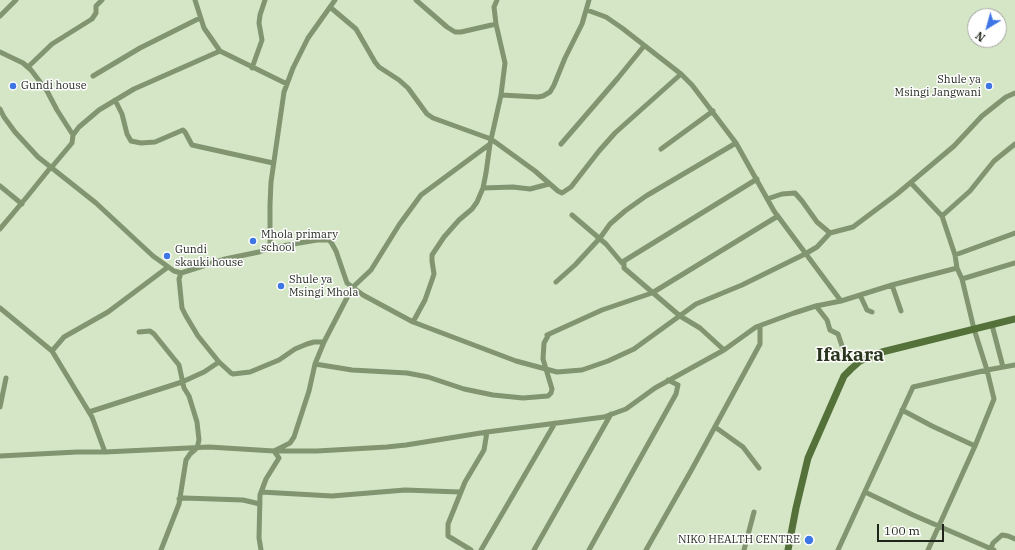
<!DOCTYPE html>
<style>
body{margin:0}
#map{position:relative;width:1015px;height:550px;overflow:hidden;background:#d5e6c7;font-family:"IBM Plex Serif",serif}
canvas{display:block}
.north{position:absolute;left:967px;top:8px;width:40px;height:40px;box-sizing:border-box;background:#fff;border:1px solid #a5a7a3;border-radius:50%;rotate:217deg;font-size:11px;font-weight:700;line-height:16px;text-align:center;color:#1e2419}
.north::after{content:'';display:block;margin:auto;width:14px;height:18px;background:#3f76e6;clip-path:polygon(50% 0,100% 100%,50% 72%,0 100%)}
.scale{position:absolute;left:877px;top:524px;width:67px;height:18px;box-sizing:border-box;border:2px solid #1e2419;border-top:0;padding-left:5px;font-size:12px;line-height:14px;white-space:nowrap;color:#1e2419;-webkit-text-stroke:3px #fff;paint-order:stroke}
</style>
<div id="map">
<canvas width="1015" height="550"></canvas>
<div class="north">N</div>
<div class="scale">100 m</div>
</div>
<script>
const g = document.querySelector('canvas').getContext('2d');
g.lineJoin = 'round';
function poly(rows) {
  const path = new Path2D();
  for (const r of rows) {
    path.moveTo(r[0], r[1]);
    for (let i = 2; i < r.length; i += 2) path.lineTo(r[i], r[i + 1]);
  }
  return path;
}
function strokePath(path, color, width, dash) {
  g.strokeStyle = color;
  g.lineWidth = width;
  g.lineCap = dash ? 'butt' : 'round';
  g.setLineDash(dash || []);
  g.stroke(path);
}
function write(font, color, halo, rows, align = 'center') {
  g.font = font + ' "IBM Plex Serif",serif';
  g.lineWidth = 3;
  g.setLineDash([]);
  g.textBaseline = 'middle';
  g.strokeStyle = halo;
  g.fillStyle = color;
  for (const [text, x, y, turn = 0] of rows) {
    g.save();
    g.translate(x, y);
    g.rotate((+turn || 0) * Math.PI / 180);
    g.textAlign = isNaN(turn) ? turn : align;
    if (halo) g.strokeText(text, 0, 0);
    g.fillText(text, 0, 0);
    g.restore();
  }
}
strokePath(poly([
 [195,0,204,28,220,51,287,84],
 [416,0,447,27,455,32,461,32,496,24],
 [497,0,494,7,496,24,505,63,501,95],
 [330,7,356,29,375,62,379,67,399,80,408,88,427,114,433,118,491,139,535,171,558,191,562,193,571,187,599,151,615,133,681,74],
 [587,10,606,17,622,28,681,74,692,85,736,143,774,211,841,301],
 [0,16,16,0],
 [0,52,23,63,31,70,47,91,57,110,73,135],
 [28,67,52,44,92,19,96,13,96,6,102,0],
 [252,68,262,40,259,23,260,15,265,0],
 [93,76,140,48,200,18],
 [115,100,122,114,127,134,131,141,141,143,155,142,183,130,185,132,192,145,273,163],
 [0,109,4,117,15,132,38,157,96,203,153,256,174,271,181,273,225,259,259,252,270,248,317,240,328,240,331,242,336,251,347,283,363,295,413,322,516,361,557,372,582,370,608,361,634,349,696,304,742,285,805,254,817,247,830,233,853,227,897,194,954,146,982,116,1006,97,1015,93],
 [561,144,618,78,644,46],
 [661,149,713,111],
 [51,168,72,143,73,135,79,127,99,110,134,89,220,51],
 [911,183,942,216,955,255,957,268,962,279,974,329,987,370,994,399,975,446,928,550],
 [0,186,22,204],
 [483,188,513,187,530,189,549,184],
 [767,199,782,194,795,193,802,201,817,222,830,233],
 [572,215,606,244,622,263,624,261],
 [942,216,970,191,994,161,1015,144],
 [0,229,26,198,51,167],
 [270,248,270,205,271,182,284,92,293,68,308,38,335,0],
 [955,255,1015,233],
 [181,273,179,279,182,308,186,316,198,336,219,362,231,373,233,374,250,372,279,360,295,349,307,344,314,342,324,342],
 [962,279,1015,263],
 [556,282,575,265,600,238,610,224,625,211,646,196,736,143],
 [892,285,901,311],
 [860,295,867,310,872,312],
 [816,306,827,320,830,330,838,334,844,352],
 [0,308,52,351,92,417,105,452],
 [413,322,425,300,432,280,434,274,432,261,432,255,444,237,459,220,472,209,477,202,483,188,486,173,490,144],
 [992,325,1003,367],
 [139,332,150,331,154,334,179,365,184,388,189,396,197,422,199,440,197,448,190,454,186,460,179,504,161,550],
 [547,335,602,310,652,293,778,216],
 [724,350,700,328,680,316,624,268,624,261,757,179],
 [52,351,64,337,108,312,168,267],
 [315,364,352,370,407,373,428,377,464,389,493,395,523,398,548,396,551,393,552,389,543,359,544,343,549,334],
 [0,407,6,378],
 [902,410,932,426,975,446],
 [89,412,182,382,204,372,219,362],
 [715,427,743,447,759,468],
 [0,456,77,452,105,452,209,447,274,451,317,451,387,447,406,445,487,432,604,417,626,409,655,388,724,350,756,327,794,313,816,306,841,301,892,285,957,268],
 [261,492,332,496,405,490,460,492],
 [865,492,913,515,994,550],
 [179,499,184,498,243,500,260,504],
 [991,548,993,543,1002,535,1008,536,1015,539],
 [261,550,259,538,260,495,266,479,279,458,274,451,290,443,294,437,309,391,315,364,324,342,352,288,371,270,399,225,421,195,490,144,501,95,538,97,543,96,550,92,554,85,565,58,582,24,589,0],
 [471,550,448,536,448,524,465,482,484,450,487,432],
 [481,550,555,423],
 [534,550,611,414],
 [589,550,676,394,678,385,668,380],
 [646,550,692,469,760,344,760,326],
 [744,550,754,512],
 [838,550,913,387,987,370,1015,365]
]), '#819570', 5);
strokePath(poly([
 [788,550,796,508,808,458,844,376,851,369,860,361,882,352,1015,319]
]), '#55713a', 7);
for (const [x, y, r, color] of [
 [13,86,4,"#3f76e6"],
 [989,86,4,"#3f76e6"],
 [253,241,4,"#3f76e6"],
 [167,256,4,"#3f76e6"],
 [281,286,4,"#3f76e6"],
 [809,540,5,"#3f76e6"]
]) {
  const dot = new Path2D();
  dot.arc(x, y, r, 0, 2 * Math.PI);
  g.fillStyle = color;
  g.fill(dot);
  strokePath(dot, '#fff', 1.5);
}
write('11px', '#1e2419', '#fff', [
 ["Shule ya",981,80,"right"],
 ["Msingi Jangwani",981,93,"right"],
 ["Gundi house",21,86],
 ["Mhola primary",261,235],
 ["school",261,248],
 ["Gundi",175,250],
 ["skauki house",175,263],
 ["Shule ya",289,280],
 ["Msingi Mhola",289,293],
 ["NIKO HEALTH CENTRE",800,540,"right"]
], 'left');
write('bold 19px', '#29361d', '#fff', [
 ["Ifakara",850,356]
]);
</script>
